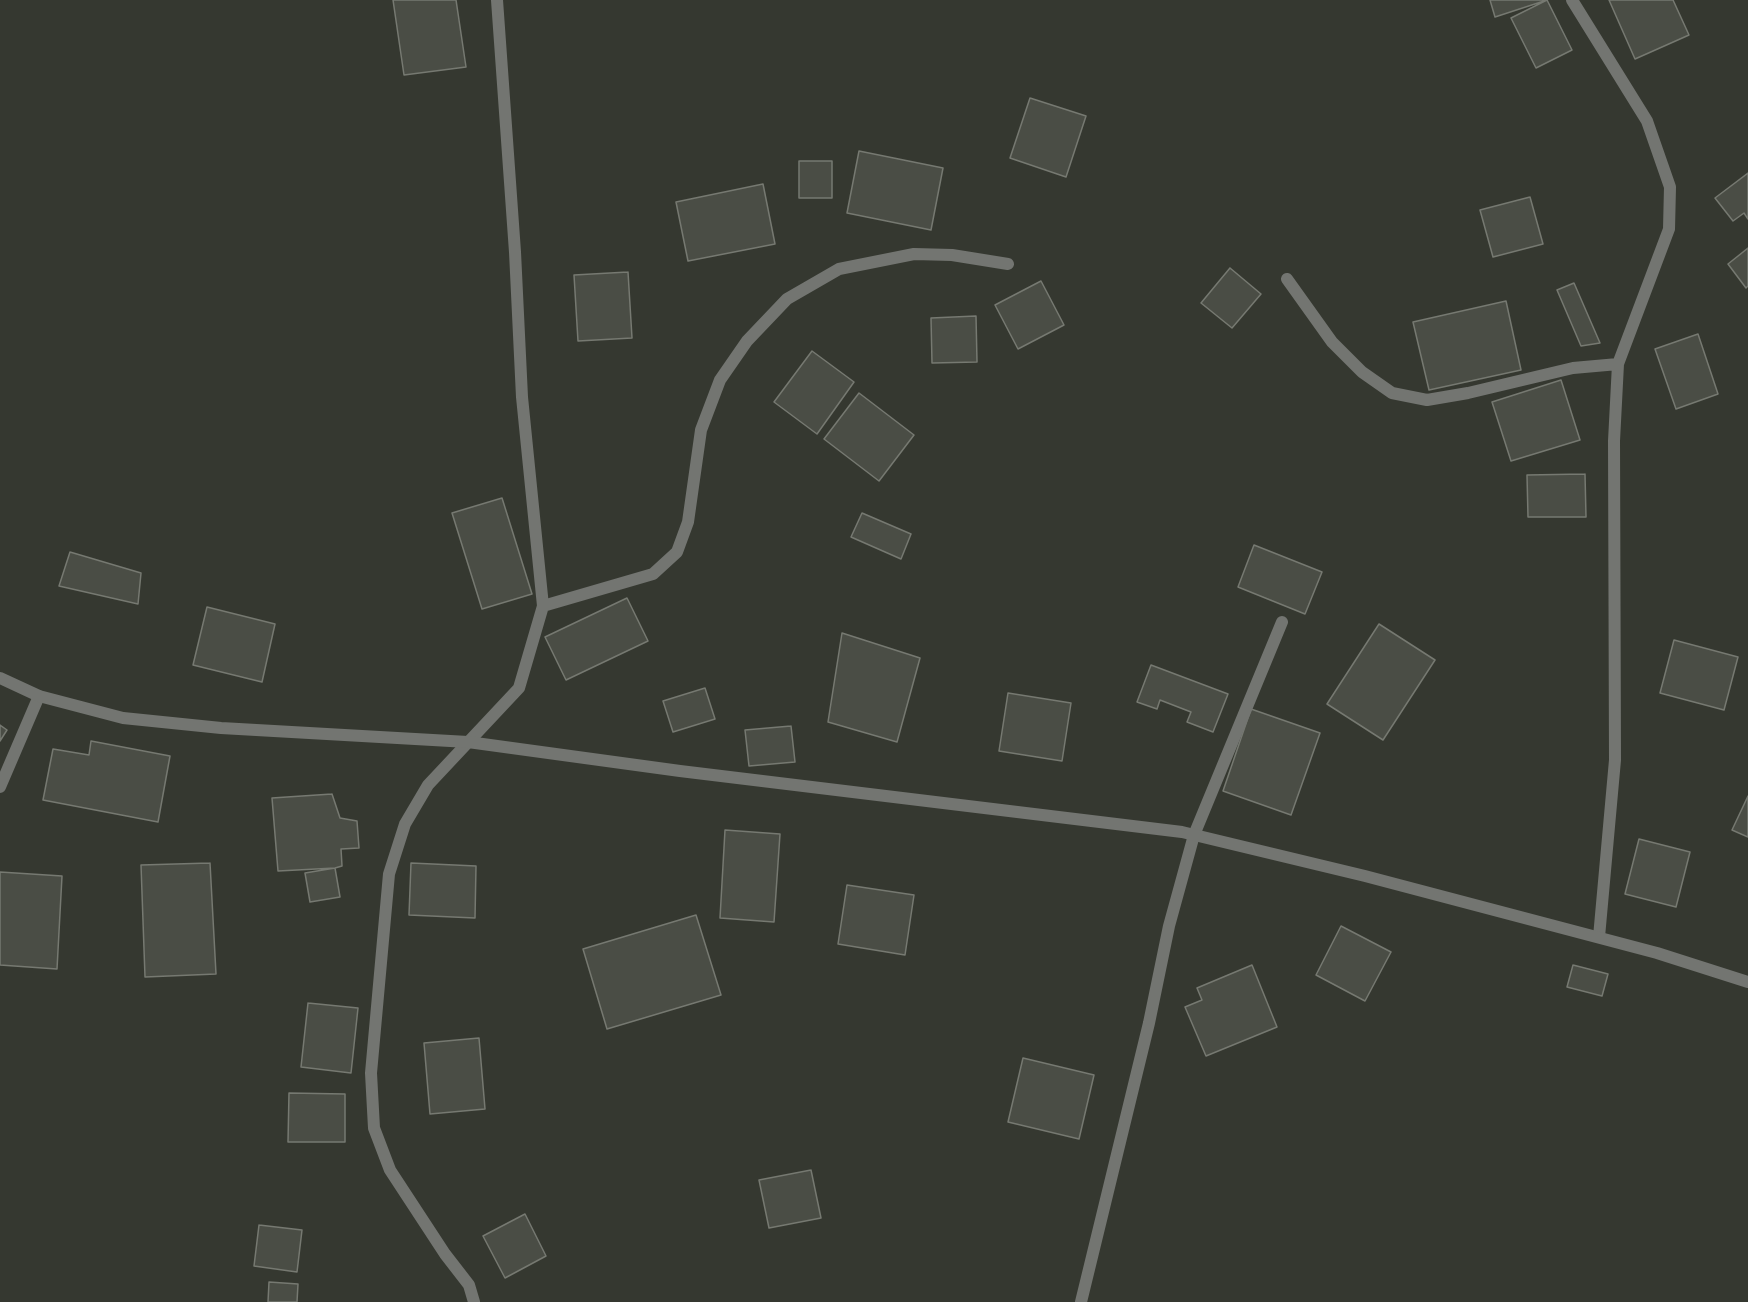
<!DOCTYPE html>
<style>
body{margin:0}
canvas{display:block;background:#353830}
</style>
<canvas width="1748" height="1302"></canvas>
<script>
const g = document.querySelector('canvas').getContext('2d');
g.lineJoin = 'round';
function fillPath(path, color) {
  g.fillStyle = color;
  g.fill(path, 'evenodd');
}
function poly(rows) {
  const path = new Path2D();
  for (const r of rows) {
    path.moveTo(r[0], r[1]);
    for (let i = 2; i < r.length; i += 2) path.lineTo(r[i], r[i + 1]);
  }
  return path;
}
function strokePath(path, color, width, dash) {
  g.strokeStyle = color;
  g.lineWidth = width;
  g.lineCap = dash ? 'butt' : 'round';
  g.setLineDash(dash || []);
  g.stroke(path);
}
const building = poly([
 [393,0,456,0,466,67,404,75,393,0],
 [1490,0,1547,0,1495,17,1490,0],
 [1547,0,1572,50,1536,68,1511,18,1547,0],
 [1609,0,1673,0,1689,35,1635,59,1609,0],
 [1030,98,1086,116,1066,177,1010,158,1030,98],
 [859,151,943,168,931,230,847,213,859,151],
 [799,161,832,161,832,198,799,198,799,161],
 [1748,173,1748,219,1744,213,1733,221,1715,198,1748,173],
 [763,184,775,244,688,261,676,202,763,184],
 [1530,197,1543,244,1493,257,1480,210,1530,197],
 [1748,248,1748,286,1746,288,1728,264,1748,248],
 [1230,268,1261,294,1232,328,1201,303,1230,268],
 [628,272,632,338,578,341,574,275,628,272],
 [1041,281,1064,325,1018,349,995,305,1041,281],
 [1574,283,1600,343,1581,346,1557,290,1574,283],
 [1506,301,1521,370,1429,390,1413,322,1506,301],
 [976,316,977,362,932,363,931,318,976,316],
 [1698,334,1718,394,1676,409,1655,349,1698,334],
 [812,351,854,382,817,434,774,402,812,351],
 [1561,380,1580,440,1511,461,1492,402,1561,380],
 [859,393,914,435,879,481,824,439,859,393],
 [1585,474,1586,517,1528,517,1527,475,1585,474],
 [502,498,532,594,482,609,452,513,502,498],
 [862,513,911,534,901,559,851,537,862,513],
 [1254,545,1322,572,1305,614,1238,587,1254,545],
 [70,552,141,573,138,604,59,586,70,552],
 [627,598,648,641,566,680,545,637,627,598],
 [207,607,275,624,262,682,193,665,207,607],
 [1379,624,1435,660,1383,740,1327,704,1379,624],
 [842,633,920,658,897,742,828,722,842,633],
 [1674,640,1738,657,1724,710,1660,693,1674,640],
 [1151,665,1228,694,1213,732,1187,722,1191,712,1160,700,1157,709,1137,702,1151,665],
 [705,688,715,719,673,732,663,701,705,688],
 [1008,693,1071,703,1062,761,999,751,1008,693],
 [1251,709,1320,733,1291,815,1223,791,1251,709],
 [0,725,7,730,0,741,0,725],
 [791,726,795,762,749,766,745,730,791,726],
 [91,741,170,756,158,822,43,800,53,749,89,755,91,741],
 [332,794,340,818,357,821,359,848,341,849,342,866,335,868,278,871,272,798,332,794],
 [1748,796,1748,837,1732,830,1748,796],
 [725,830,780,834,774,922,720,918,725,830],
 [1639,839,1690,852,1676,907,1625,894,1639,839],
 [210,863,216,974,145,977,141,865,210,863],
 [411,863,476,866,475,918,409,915,411,863],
 [335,868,340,897,310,902,305,873,335,868],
 [0,872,62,876,57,969,0,965,0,872],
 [847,885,914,895,905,955,838,944,847,885],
 [696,915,721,995,607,1029,583,949,696,915],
 [1341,926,1391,952,1365,1001,1316,975,1341,926],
 [1252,965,1277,1027,1206,1056,1185,1007,1202,1000,1197,988,1252,965],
 [1573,965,1608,974,1602,996,1567,987,1573,965],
 [308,1003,358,1008,351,1073,301,1067,308,1003],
 [479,1038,485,1109,430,1114,424,1043,479,1038],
 [1023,1058,1094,1075,1079,1139,1008,1122,1023,1058],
 [289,1093,345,1094,345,1142,288,1142,289,1093],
 [811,1170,821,1218,769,1228,759,1180,811,1170],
 [525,1214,546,1256,505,1278,483,1236,525,1214],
 [259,1225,302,1230,297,1272,254,1266,259,1225],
 [269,1282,298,1284,297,1302,268,1302,269,1282]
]);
fillPath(building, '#4a4d45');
strokePath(building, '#767971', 1.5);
strokePath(poly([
 [1572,0,1647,121,1670,187,1669,229,1618,364,1614,441,1615,760,1599,937],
 [1287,279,1332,342,1362,372,1392,393,1427,400,1468,393,1573,368,1618,364],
 [543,606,653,574,677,552,688,522,701,430,720,380,747,341,787,299,839,269,914,254,952,255,1008,264],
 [0,787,39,696],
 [474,1302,469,1285,445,1254,390,1170,374,1128,371,1073,389,874,405,824,428,785,519,688,543,606,522,397,515,252,497,0],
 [1081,1302,1149,1023,1169,926,1194,835,1282,622]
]), '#737571', 12);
strokePath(poly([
 [0,678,39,696,123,718,221,728,468,742,680,771,1182,832,1365,876,1657,953,1748,982]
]), '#737571', 12);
</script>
